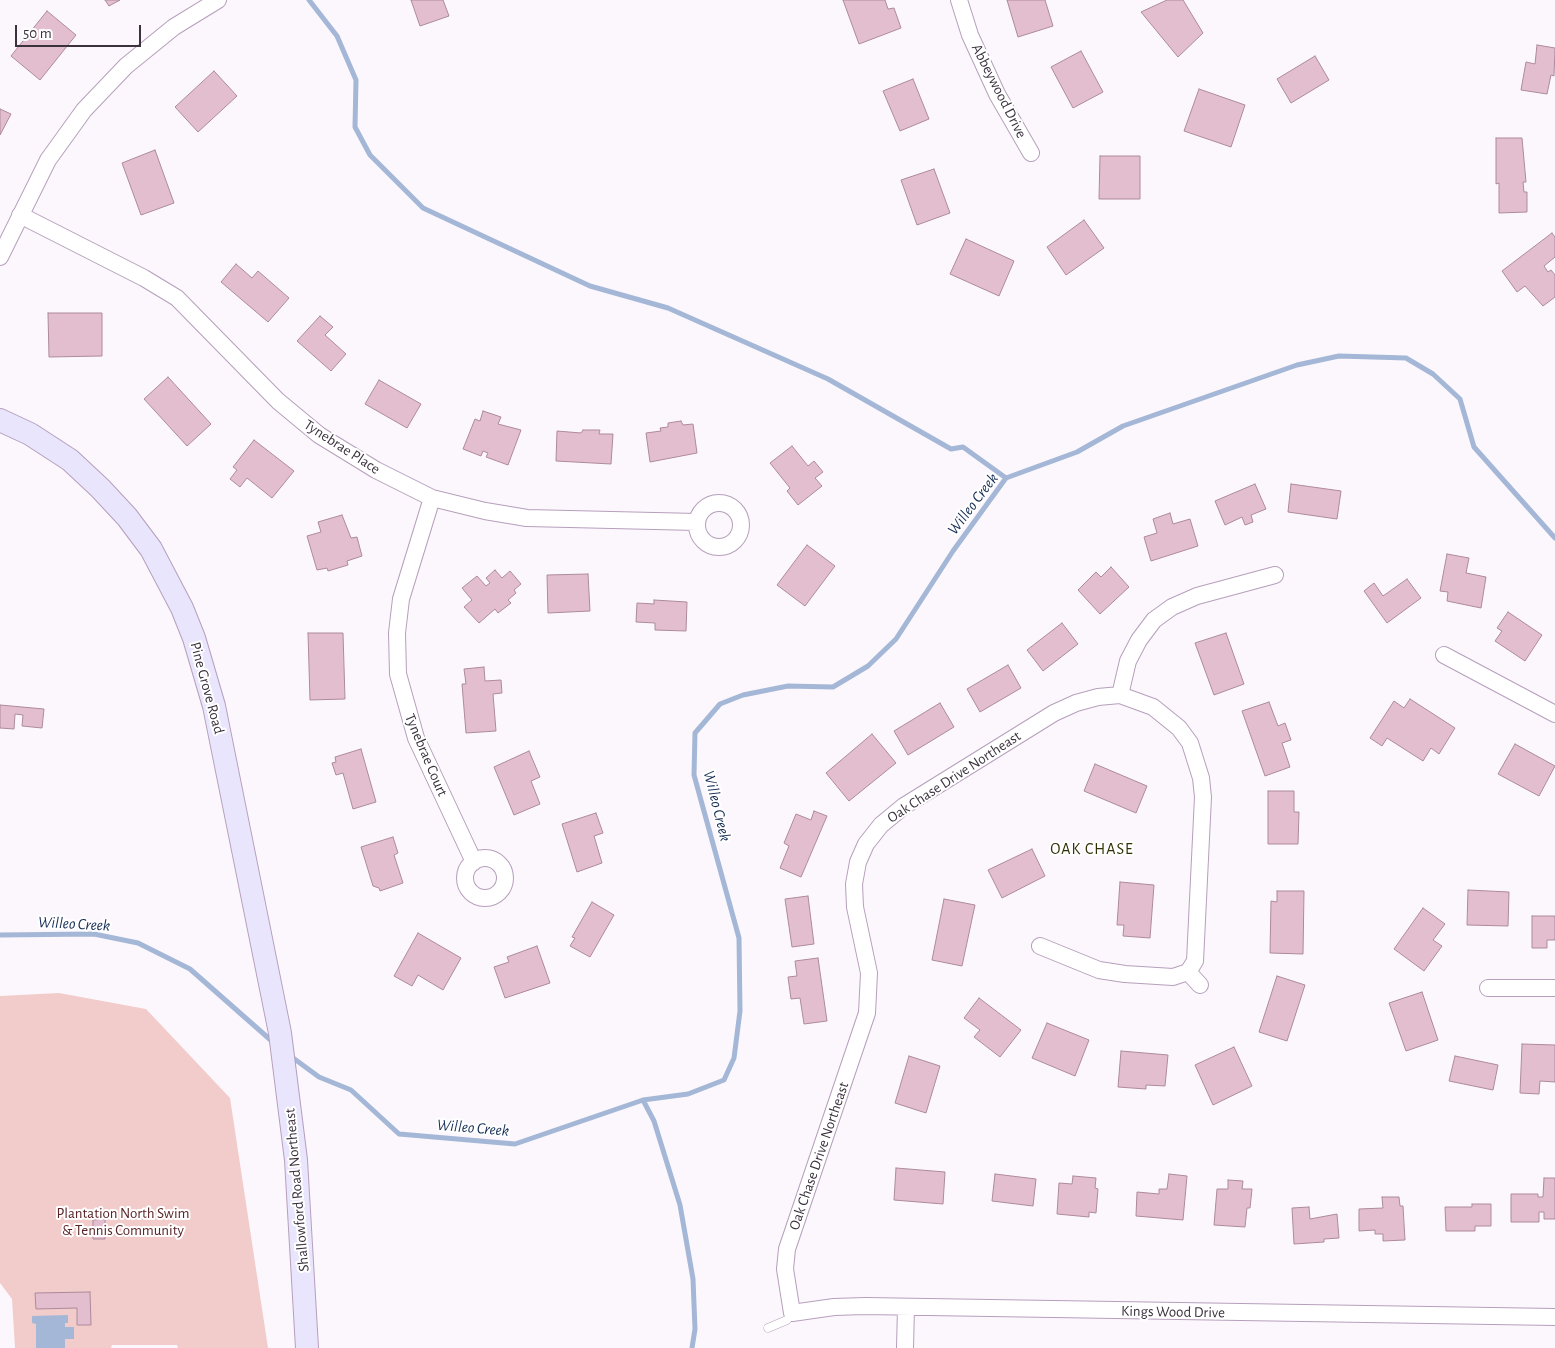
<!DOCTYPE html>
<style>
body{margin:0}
#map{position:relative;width:1555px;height:1348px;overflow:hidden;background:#fcf7fd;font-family:"Alegreya Sans",sans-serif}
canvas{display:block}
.scale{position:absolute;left:15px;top:25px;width:126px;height:22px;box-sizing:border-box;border:2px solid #3b323e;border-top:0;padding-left:6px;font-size:15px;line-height:18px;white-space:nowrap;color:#3b323e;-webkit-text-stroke:4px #fff;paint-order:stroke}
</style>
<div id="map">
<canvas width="1555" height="1348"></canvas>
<div class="scale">50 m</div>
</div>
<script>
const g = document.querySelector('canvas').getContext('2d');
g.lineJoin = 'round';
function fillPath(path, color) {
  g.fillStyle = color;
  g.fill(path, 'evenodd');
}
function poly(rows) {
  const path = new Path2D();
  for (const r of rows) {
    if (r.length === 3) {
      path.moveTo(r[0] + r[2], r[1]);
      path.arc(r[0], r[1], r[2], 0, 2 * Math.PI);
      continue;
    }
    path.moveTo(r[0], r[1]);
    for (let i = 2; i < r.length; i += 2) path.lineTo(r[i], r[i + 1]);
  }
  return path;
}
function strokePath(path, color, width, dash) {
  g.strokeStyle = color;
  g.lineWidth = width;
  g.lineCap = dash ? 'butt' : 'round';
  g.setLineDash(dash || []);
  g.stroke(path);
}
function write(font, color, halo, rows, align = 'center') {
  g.font = font + ' "Alegreya Sans",sans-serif';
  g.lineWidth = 4;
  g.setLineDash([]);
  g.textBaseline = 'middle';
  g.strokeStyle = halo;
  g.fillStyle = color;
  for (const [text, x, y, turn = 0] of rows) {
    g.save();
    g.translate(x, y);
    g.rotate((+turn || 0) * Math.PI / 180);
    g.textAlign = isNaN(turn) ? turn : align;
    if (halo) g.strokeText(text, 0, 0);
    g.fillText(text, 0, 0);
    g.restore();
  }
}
fillPath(poly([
 [59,993,146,1009,230,1098,268,1348,178,1348,177,1345,112,1345,111,1348,15,1348,12,1299,0,1283,0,996]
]), '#f1cccb');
fillPath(poly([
 [68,1315,68,1323,65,1323,65,1327,74,1327,74,1339,65,1339,65,1348,36,1348,36,1324,32,1323,32,1316]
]), '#a4b7d6');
strokePath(poly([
 [309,0,337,36,356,80,355,127,370,155,423,208,590,286,668,308,828,379,951,449,963,447,1006,478],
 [0,935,94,934,138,943,190,969,274,1043],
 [289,1055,319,1077,351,1090,399,1134,515,1144,643,1100,688,1094,724,1080,734,1058,740,1011,739,938,694,775,695,733,720,704,743,695,788,686,833,687,868,666,896,639,953,551,1006,478,1077,452,1123,426,1297,365,1339,356,1406,358,1433,374,1460,399,1474,447,1555,538],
 [643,1100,654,1121,680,1205,693,1279,695,1329,692,1348]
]), '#a4b7d6', 5);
const building = poly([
 [105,0,120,0,109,6,105,0],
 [411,0,443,0,449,16,420,26,411,0],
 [843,0,885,0,888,9,894,8,901,28,859,44,843,0],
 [1007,0,1045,0,1053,26,1018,37,1007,0],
 [1167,0,1183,0,1203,33,1178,57,1141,12,1167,0],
 [47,11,76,35,40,80,11,56,47,11],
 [1537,45,1555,48,1554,76,1551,75,1547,94,1521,90,1526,62,1535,64,1537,45],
 [1081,51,1103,92,1073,108,1051,67,1081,51],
 [1315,56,1329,80,1291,103,1277,79,1315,56],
 [214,71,237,96,198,132,175,107,214,71],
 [913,79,929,119,900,131,883,91,913,79],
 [1199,89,1245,105,1231,147,1184,131,1199,89],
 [0,109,11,114,0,135,0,109],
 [1496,138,1522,138,1526,182,1523,182,1524,192,1527,192,1527,212,1499,213,1499,183,1496,184,1496,138],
 [155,150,174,203,141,215,122,163,155,150],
 [1100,156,1140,156,1140,199,1099,199,1100,156],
 [934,169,950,213,917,225,901,180,934,169],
 [1084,220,1104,248,1066,275,1047,247,1084,220],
 [1552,233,1555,237,1555,257,1544,266,1548,272,1551,270,1555,275,1555,297,1543,306,1525,286,1517,292,1502,271,1552,233],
 [966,239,1014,261,999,296,950,274,966,239],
 [236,264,252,278,258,271,289,298,268,322,221,282,236,264],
 [48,313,102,313,102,356,49,357,48,313],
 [320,316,333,327,325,335,346,354,331,371,297,341,320,316],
 [168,377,211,424,187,446,144,399,168,377],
 [379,380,421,404,407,428,365,404,379,380],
 [483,411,501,417,498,424,521,430,508,465,486,457,488,453,483,451,481,456,463,449,475,419,480,421,483,411],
 [681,421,683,425,693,424,697,453,650,462,646,433,661,431,660,428,668,427,668,423,681,421],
 [583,430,600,430,599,434,613,434,611,464,556,461,557,431,581,433,583,430],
 [254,440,294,471,272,498,247,478,240,487,230,479,237,470,233,467,254,440],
 [792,446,808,466,814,461,823,472,815,478,822,486,798,505,787,491,790,488,770,463,792,446],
 [1255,484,1266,509,1251,515,1253,522,1245,525,1242,517,1225,525,1215,501,1255,484],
 [1291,484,1341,491,1337,519,1288,512,1291,484],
 [1170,513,1173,524,1190,519,1198,546,1151,561,1144,537,1157,533,1153,519,1170,513],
 [342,515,351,538,357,537,362,556,347,561,348,565,328,571,327,568,317,570,307,536,321,532,318,522,342,515],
 [807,545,835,566,805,606,777,585,807,545],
 [1447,554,1469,558,1466,573,1486,577,1481,608,1447,601,1448,592,1440,591,1447,554],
 [1111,567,1129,587,1100,614,1078,590,1096,572,1101,577,1111,567],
 [495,570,502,578,510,571,521,584,514,590,516,593,508,600,511,603,498,613,495,609,479,623,464,607,472,600,462,588,477,576,486,586,490,583,486,578,495,570],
 [588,574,590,611,548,613,547,575,588,574],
 [1407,579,1421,598,1387,623,1364,591,1374,583,1383,596,1407,579],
 [654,600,687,602,686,631,655,630,655,623,636,622,637,603,654,604,654,600],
 [1508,612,1542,635,1525,661,1495,641,1502,631,1497,628,1508,612],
 [1062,623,1078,644,1043,671,1027,650,1062,623],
 [308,633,343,633,345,699,310,700,308,633],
 [1226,633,1244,684,1214,695,1195,643,1226,633],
 [1008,665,1021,688,980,712,967,689,1008,665],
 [484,667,485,681,501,680,502,693,493,694,496,731,466,733,462,684,466,684,464,669,484,667],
 [1410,699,1455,728,1439,754,1431,748,1423,761,1387,738,1382,746,1370,738,1394,701,1404,708,1410,699],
 [1269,702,1278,726,1285,723,1291,740,1282,743,1290,767,1265,776,1242,711,1269,702],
 [940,703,954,727,908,755,894,731,940,703],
 [0,705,44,709,42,728,22,726,23,715,15,714,14,729,0,728,0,705],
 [872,734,896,763,849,801,826,773,872,734],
 [1515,744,1555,766,1539,796,1498,774,1515,744],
 [361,749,376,802,353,809,343,773,336,775,332,763,336,762,335,757,361,749],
 [529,751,540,777,531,781,540,804,514,815,494,767,529,751],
 [1095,764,1147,786,1136,813,1084,791,1095,764],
 [1268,791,1294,791,1294,812,1299,812,1298,844,1268,844,1268,791],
 [814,811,827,816,801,877,780,868,789,846,784,843,796,814,811,820,814,811],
 [596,813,603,833,594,836,602,863,577,872,562,824,596,813],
 [393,837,398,853,394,855,403,883,380,891,379,888,373,886,361,847,393,837],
 [1032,849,1045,876,1002,898,988,870,1032,849],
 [1120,882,1154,885,1150,938,1123,936,1124,925,1117,925,1120,882],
 [1468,890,1509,892,1508,926,1467,925,1468,890],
 [1277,891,1304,891,1303,954,1270,953,1271,901,1277,902,1277,891],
 [808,896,814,944,792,947,785,899,808,896],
 [944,899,975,905,962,966,932,960,944,899],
 [592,902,614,915,590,957,570,946,575,938,572,937,592,902],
 [1423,908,1445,924,1433,940,1442,946,1424,971,1394,949,1423,908],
 [1532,916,1555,916,1555,940,1547,940,1547,948,1532,948,1532,916],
 [418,933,461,958,443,990,418,975,412,986,394,976,418,933],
 [537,946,550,983,505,998,494,967,509,962,507,957,537,946],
 [818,958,827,1021,804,1024,800,998,791,999,788,977,797,976,795,961,818,958],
 [1277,976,1305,985,1287,1041,1259,1032,1277,976],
 [1422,992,1438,1040,1406,1051,1389,1003,1422,992],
 [979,998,1021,1030,1000,1057,974,1037,980,1030,964,1018,979,998],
 [1047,1023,1089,1040,1075,1076,1032,1058,1047,1023],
 [1522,1044,1555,1045,1555,1082,1540,1081,1539,1094,1520,1093,1522,1044],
 [1234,1047,1252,1086,1213,1105,1195,1065,1234,1047],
 [1121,1051,1168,1055,1165,1086,1146,1085,1146,1089,1118,1087,1121,1051],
 [909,1056,940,1066,926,1113,895,1103,909,1056],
 [1455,1056,1498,1065,1493,1090,1449,1081,1455,1056],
 [896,1168,945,1172,943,1204,894,1200,896,1168],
 [995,1174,1036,1179,1033,1206,992,1201,995,1174],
 [1169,1174,1187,1176,1183,1220,1136,1216,1137,1192,1159,1194,1159,1189,1167,1189,1169,1174],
 [1073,1176,1096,1178,1095,1188,1098,1189,1096,1213,1089,1212,1089,1217,1057,1214,1059,1183,1072,1184,1073,1176],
 [1544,1178,1555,1178,1555,1219,1544,1219,1544,1212,1539,1212,1539,1222,1511,1222,1511,1194,1538,1194,1538,1197,1543,1197,1544,1178],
 [1228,1180,1243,1181,1242,1189,1252,1189,1250,1208,1247,1208,1245,1227,1214,1225,1217,1189,1228,1189,1228,1180],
 [1382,1197,1399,1197,1400,1206,1403,1206,1405,1240,1383,1241,1383,1234,1375,1234,1375,1230,1359,1231,1359,1209,1383,1208,1382,1197],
 [1472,1204,1491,1204,1491,1226,1475,1226,1475,1231,1446,1231,1445,1207,1472,1207,1472,1204],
 [1309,1207,1310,1219,1337,1214,1339,1238,1324,1239,1324,1242,1294,1244,1292,1208,1309,1207],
 [105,1219,105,1239,93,1239,93,1220,105,1219],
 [90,1292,91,1325,77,1325,77,1308,36,1309,35,1293,90,1292]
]);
fillPath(building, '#e3becf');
strokePath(building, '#ad8a9b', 1);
const lane = poly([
 [768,1328,787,1320,792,1313]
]);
const street = poly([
 [959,0,970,35,997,94,1031,153],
 [20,215,144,278,177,298,278,401,319,435,376,470,432,498,485,511,527,518,697,522],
 [0,257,48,160,84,110,126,66,174,27,218,0],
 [432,498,401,599,397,633,398,674,416,738,474,862],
 [719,525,22],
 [1444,655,1555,714],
 [1120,695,1128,661,1139,640,1154,620,1172,607,1197,596,1275,575],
 [485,878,20],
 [1040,946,1099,970,1125,974,1173,977,1188,972,1195,961,1203,797,1201,778,1190,743,1179,728,1153,707,1120,695,1098,697,1076,703,1054,713,904,806,881,825,866,844,858,862,854,884,855,907,869,973,867,1013,787,1249,785,1269,792,1313,834,1307,865,1306,1555,1317],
 [1188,972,1200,985],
 [1488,988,1555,988],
 [905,1348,906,1307]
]);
const secondary = poly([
 [0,420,30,434,70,460,100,488,127,517,151,549,182,608,194,638,214,706,280,1033,296,1160,307,1348]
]);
strokePath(lane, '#b69fbc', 9);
strokePath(street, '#b69fbc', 18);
strokePath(secondary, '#b69fbc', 24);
strokePath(lane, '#fff', 8);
strokePath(street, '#fff', 16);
strokePath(secondary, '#e8e5fc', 22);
write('15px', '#3b323e', '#fff', [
 ["Abbeywood Drive",999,91,63],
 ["Tynebrae Place",342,447,33],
 ["Pine Grove Road",207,688,75],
 ["Tynebrae Court",426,755,67],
 ["Oak Chase Drive Northeast",954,777,-33],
 ["Oak Chase Drive Northeast",819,1156,-71],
 ["Shallowford Road Northeast",297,1190,-95],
 ["Kings Wood Drive",1173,1312,1]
]);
write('15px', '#592427', '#fff', [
 ["Plantation North Swim",123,1213],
 ["& Tennis Community",123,1230]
]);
write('italic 16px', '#132c53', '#fff', [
 ["Willeo Creek",973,504,-53],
 ["Willeo Creek",717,806,76],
 ["Willeo Creek",74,924,3],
 ["Willeo Creek",473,1128,5]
]);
g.letterSpacing = '1px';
write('16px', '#313005', '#fff', [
 ["OAK CHASE",1092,849]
]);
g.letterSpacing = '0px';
</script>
